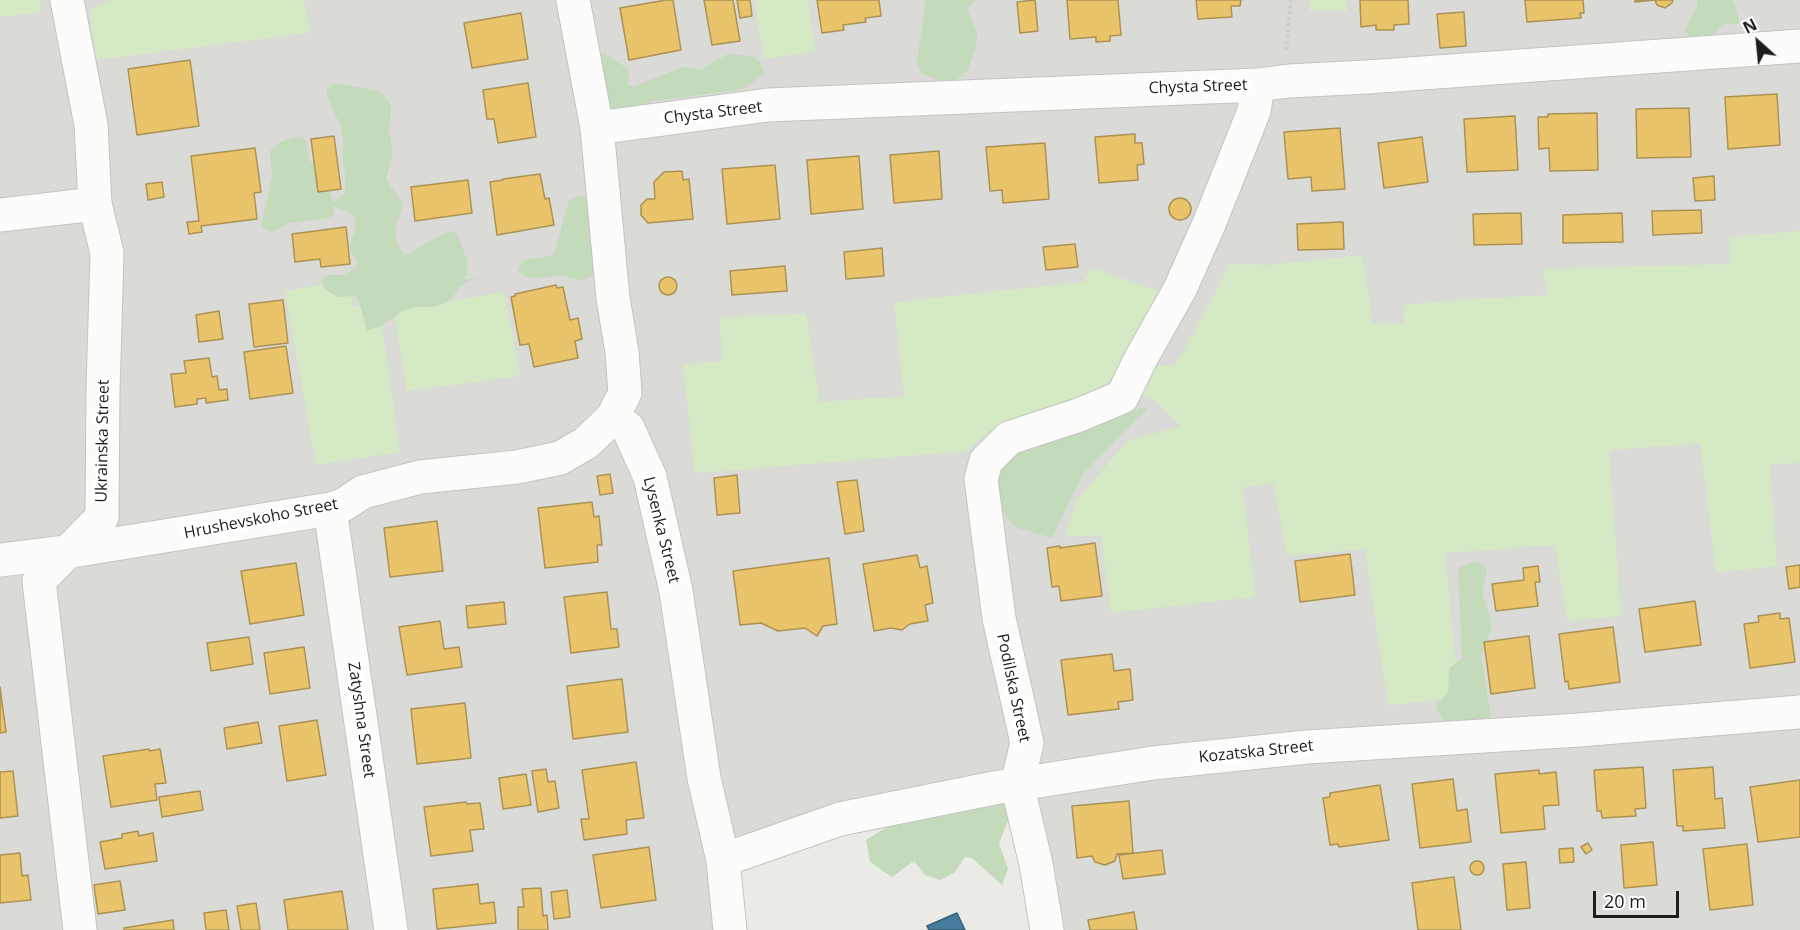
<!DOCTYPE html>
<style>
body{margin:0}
#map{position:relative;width:1800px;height:930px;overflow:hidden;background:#ebebe6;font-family:"Open Sans",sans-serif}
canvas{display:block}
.north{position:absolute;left:1728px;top:12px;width:60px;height:60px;-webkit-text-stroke:4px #fff;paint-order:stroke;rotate:333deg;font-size:16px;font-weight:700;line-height:24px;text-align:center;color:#1d1d1d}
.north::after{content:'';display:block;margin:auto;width:21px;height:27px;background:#1d1d1d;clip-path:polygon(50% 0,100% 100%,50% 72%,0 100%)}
.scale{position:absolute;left:1593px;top:891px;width:86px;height:27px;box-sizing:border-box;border:3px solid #1d1d1d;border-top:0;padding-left:8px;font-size:18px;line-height:21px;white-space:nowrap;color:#1d1d1d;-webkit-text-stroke:4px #fff;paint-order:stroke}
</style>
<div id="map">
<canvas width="1800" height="930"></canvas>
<div class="north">N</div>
<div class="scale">20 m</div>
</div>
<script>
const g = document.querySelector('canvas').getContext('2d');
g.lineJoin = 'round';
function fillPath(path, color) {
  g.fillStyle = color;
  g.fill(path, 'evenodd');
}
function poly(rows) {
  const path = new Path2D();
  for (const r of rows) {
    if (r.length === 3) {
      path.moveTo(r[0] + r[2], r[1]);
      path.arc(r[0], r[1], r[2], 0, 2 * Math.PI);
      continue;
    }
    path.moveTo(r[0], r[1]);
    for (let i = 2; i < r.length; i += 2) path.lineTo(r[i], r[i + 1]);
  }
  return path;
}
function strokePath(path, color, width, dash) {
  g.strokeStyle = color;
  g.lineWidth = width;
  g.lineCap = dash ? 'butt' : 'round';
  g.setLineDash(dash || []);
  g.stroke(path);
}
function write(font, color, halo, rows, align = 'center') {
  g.font = font + ' "Open Sans",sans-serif';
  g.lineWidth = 6;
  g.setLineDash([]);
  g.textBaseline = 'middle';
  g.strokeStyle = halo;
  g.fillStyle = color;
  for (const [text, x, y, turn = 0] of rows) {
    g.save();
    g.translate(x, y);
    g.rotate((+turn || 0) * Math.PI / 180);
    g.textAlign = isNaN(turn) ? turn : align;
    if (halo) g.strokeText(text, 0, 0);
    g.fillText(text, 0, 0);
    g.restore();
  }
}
fillPath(poly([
 [0,0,1800,0,1800,930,1047,930,1017,785,723,860,730,930,0,930]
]), '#dadad7');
fillPath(poly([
 [0,0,40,0,41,12,0,17],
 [110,0,304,0,310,33,96,60,89,10],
 [755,0,808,0,816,51,763,59],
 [1310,0,1347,0,1347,11,1309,11],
 [1800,231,1800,463,1770,464,1777,566,1716,573,1700,443,1609,450,1621,616,1567,621,1555,545,1445,553,1459,696,1388,706,1365,549,1287,556,1273,483,1243,487,1255,597,1111,613,1101,535,1064,537,1077,500,1127,441,1181,426,1154,399,1136,394,1151,366,1174,365,1185,349,1230,264,1267,265,1362,255,1373,324,1404,323,1404,305,1456,300,1547,295,1543,269,1730,264,1729,237],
 [1092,268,1165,293,1103,391,1070,407,989,431,968,451,696,473,694,468,683,365,722,361,720,317,806,314,820,402,904,396,894,302,1083,282],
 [350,280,353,306,379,306,400,452,316,465,285,291],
 [504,292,520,376,407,391,394,311]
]), '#d5e9c4');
fillPath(poly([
 [926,0,975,0,967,9,977,33,976,47,967,71,956,80,937,80,920,72,917,62],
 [1697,0,1733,0,1740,24,1724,23,1710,38,1691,40,1685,30,1697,6],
 [604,53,625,67,629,72,628,86,635,86,683,67,700,70,728,54,754,57,759,61,765,73,743,89,655,101,617,112,601,101,598,56],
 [338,83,377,91,383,94,391,106,389,131,393,152,386,179,403,204,395,229,396,242,400,249,405,255,411,253,430,241,451,231,457,234,467,260,467,274,463,280,482,276,470,280,459,287,452,299,446,303,433,307,414,307,402,311,381,326,367,331,359,301,355,296,337,297,325,289,322,283,323,277,329,275,343,275,355,268,357,262,350,251,350,245,355,230,355,218,350,213,337,208,334,204,334,215,328,218,289,223,271,232,261,227,272,177,270,151,280,142,300,136,306,140,309,159,328,186,333,202,345,194,345,174,343,167,343,139,341,127,327,96,327,90,332,85],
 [582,195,587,199,593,211,599,272,582,281,563,276,529,278,517,270,522,261,554,255,569,200],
 [1149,407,1083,474,1052,538,1015,527,999,506,989,445,1108,415],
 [1478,561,1487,570,1482,591,1492,627,1481,655,1491,717,1480,728,1463,728,1443,721,1436,706,1448,692,1449,669,1462,658,1458,568],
 [994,798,1010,803,1012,811,999,843,1008,869,1002,885,972,858,965,857,955,872,940,880,925,875,914,861,892,877,870,862,866,840,889,826,951,813]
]), '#c3dabb');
const homes = poly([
 [666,0,673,0,681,50,629,60,620,8,666,0],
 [704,0,733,0,740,41,712,45,704,0],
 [737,0,750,0,752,16,740,18,737,0],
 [817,0,879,0,881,16,865,18,866,22,843,25,844,30,822,33,817,0],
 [1035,0,1038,31,1020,33,1017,2,1035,0],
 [1067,0,1118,0,1121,35,1110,36,1110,41,1096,42,1096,37,1070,39,1067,0],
 [1196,0,1241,0,1240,6,1231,6,1232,17,1198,19,1196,0],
 [1360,0,1408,0,1409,24,1394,25,1394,30,1376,30,1376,25,1361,27,1360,0],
 [1525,0,1583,0,1584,13,1580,13,1581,18,1527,22,1525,0],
 [1635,0,1673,0,1672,3,1665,8,1657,5,1655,0,1635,2,1635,0],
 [1464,12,1466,46,1440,48,1437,14,1464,12],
 [521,13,528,59,472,68,464,23,521,13],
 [190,60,199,126,137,135,128,69,190,60],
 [528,83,536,137,498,143,494,119,487,119,483,90,528,83],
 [1777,94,1780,145,1728,149,1725,97,1777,94],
 [1689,108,1691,157,1637,158,1636,109,1689,108],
 [1597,113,1598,170,1550,171,1549,148,1539,149,1538,117,1548,117,1548,114,1597,113],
 [1515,116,1518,170,1467,172,1464,119,1515,116],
 [1340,128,1345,189,1312,191,1311,177,1288,179,1284,132,1340,128],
 [1135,134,1135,143,1142,143,1144,164,1137,165,1138,180,1099,183,1095,137,1135,134],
 [334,136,341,189,318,192,311,139,334,136],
 [1422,137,1428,182,1384,188,1378,143,1422,137],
 [1045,143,1049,199,1003,203,1002,190,990,191,986,147,1045,143],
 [255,148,261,192,254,193,257,219,201,226,202,232,189,234,187,222,199,221,191,156,255,148],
 [939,151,942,199,894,203,890,155,939,151],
 [859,156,863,209,811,214,807,160,859,156],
 [775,165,780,219,727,224,722,169,775,165],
 [682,171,683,180,689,179,693,219,648,223,641,215,641,205,647,199,655,199,654,182,664,172,682,171],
 [540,174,545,199,549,198,554,225,497,235,490,182,503,180,503,179,540,174],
 [1714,176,1715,200,1695,201,1693,178,1714,176],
 [468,180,472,213,415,221,411,187,468,180],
 [162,182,164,197,148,200,146,184,162,182],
 [1180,209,11],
 [1701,210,1702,233,1653,235,1652,211,1701,210],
 [1521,213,1522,244,1474,245,1473,214,1521,213],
 [1622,213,1623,242,1563,243,1563,215,1622,213],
 [1343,222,1344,249,1298,250,1297,224,1343,222],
 [346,227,350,264,321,267,320,259,295,262,292,234,346,227],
 [1075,244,1078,267,1046,270,1043,247,1075,244],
 [882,248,884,276,846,279,844,252,882,248],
 [785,266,787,291,732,295,730,271,785,266],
 [668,286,9],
 [556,285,557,288,563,287,570,320,578,318,582,339,575,341,578,358,534,367,529,344,520,345,511,297,515,296,515,294,556,285],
 [283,300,288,343,254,347,249,304,283,300],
 [219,311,223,339,199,342,196,315,219,311],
 [286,346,293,393,250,399,244,352,286,346],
 [209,358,212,377,217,376,219,390,227,389,228,400,206,403,206,398,197,399,197,404,175,407,171,374,186,373,184,361,209,358],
 [610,474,613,493,600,495,597,476,610,474],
 [737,475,740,513,717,515,714,478,737,475],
 [857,480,864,531,845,534,837,482,857,480],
 [592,502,594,517,599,516,602,545,597,545,598,562,545,568,538,508,592,502],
 [437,521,443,571,390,577,384,528,437,521],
 [1095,543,1102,596,1061,601,1059,586,1052,587,1047,548,1060,546,1060,548,1095,543],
 [1350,554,1355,595,1300,602,1295,561,1350,554],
 [917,555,920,568,927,566,933,603,925,605,928,621,910,624,902,630,891,628,874,631,863,564,917,555],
 [829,558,837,624,823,626,817,636,805,628,778,631,761,623,740,625,733,571,829,558],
 [296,563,304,615,250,624,241,571,296,563],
 [1800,565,1800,587,1789,589,1786,567,1800,565],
 [1538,566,1540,582,1535,582,1538,606,1496,611,1492,584,1524,580,1523,568,1538,566],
 [607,592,611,629,617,629,619,647,571,653,564,597,607,592],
 [1695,601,1701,645,1645,652,1639,609,1695,601],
 [504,602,506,624,468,628,466,606,504,602],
 [1780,613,1780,619,1789,618,1795,662,1750,668,1744,624,1759,622,1758,616,1780,613],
 [440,621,444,649,459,647,462,667,407,675,399,627,440,621],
 [1613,627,1620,682,1569,689,1568,681,1565,682,1559,634,1613,627],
 [1529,636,1535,688,1491,694,1484,642,1529,636],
 [249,637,253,664,211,671,207,643,249,637],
 [304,647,310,688,270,694,264,653,304,647],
 [1112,654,1114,671,1130,669,1133,700,1118,702,1119,709,1068,715,1061,660,1112,654],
 [622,679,628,732,573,739,567,686,622,679],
 [0,687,6,732,0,733,0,687],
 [465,703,471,758,417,764,411,709,465,703],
 [317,720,326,775,287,781,279,726,317,720],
 [258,722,262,743,227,749,224,728,258,722],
 [149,749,150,751,160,749,166,783,155,784,157,800,111,807,103,756,149,749],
 [636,762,644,818,626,820,627,834,584,840,581,819,589,819,582,770,636,762],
 [1643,767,1646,808,1635,809,1636,816,1602,818,1601,811,1597,811,1594,770,1643,767],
 [1713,767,1715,799,1722,798,1725,828,1683,831,1683,826,1677,826,1673,770,1713,767],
 [546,769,548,782,555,781,559,808,538,812,532,771,546,769],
 [1539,770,1539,774,1556,772,1559,805,1543,806,1545,829,1501,833,1495,774,1539,770],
 [13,771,18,816,0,818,0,772,13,771],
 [526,774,531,805,503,809,499,778,526,774],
 [1453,779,1457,811,1467,809,1471,842,1420,848,1412,784,1453,779],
 [1800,780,1800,837,1758,842,1750,787,1800,780],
 [1380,785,1389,840,1339,847,1338,844,1330,845,1323,798,1330,797,1330,793,1380,785],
 [200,791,203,810,162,817,159,797,200,791],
 [1129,801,1133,853,1117,854,1115,861,1105,865,1095,862,1092,856,1077,858,1072,806,1129,801],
 [466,802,467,804,480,803,484,829,470,830,473,851,431,856,424,807,466,802],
 [138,831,139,836,153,833,157,861,105,869,100,842,122,838,122,834,138,831],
 [1653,842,1657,885,1624,888,1621,845,1653,842],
 [1588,843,1592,850,1586,854,1581,847,1588,843],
 [1747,844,1753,905,1710,910,1703,849,1747,844],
 [649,847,656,900,601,908,593,855,649,847],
 [1573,848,1574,862,1560,863,1559,849,1573,848],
 [1162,850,1165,874,1123,879,1119,855,1162,850],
 [20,853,22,876,28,875,31,900,0,903,0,855,20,853],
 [1477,868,7],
 [1526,862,1530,908,1507,910,1503,864,1526,862],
 [1454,877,1461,930,1418,930,1412,883,1454,877],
 [120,881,125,910,98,914,94,885,120,881],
 [478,884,480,904,494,902,496,923,437,929,433,889,478,884],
 [541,888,543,916,547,915,548,930,518,930,518,907,524,907,522,889,541,888],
 [567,890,570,917,554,919,551,892,567,890],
 [342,891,348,930,288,930,284,900,342,891],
 [256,903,260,930,241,930,237,906,256,903],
 [226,910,229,930,206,930,204,913,226,910],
 [1134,912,1137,930,1090,930,1088,920,1134,912],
 [173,920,174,930,124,930,124,928,173,920]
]);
fillPath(homes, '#e9c46a');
strokePath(homes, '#ac9253', 1.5);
const public = poly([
 [957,913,965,930,929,930,927,926,957,913]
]);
fillPath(public, '#457b9d');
strokePath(public, '#395f77', 1.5);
const minor = poly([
 [67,0,91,125,95,204,107,253,103,391,102,517,39,581,80,930],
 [573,0,597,128,613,298,622,352,625,393,612,418,628,428,650,477,676,591,704,778,723,860,730,930],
 [597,128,768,105,1258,85,1289,81,1367,77,1800,46],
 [0,215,95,204],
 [330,509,391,930],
 [0,560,66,552,330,509,343,505,363,492,420,477,517,467,560,458,586,443,612,418],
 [723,860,840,819,994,788,1153,763,1307,747,1579,730,1800,712],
 [1047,930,1036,864,1017,784,1027,743,999,618,981,479,986,461,1009,438,1079,415,1122,397,1140,360,1180,289,1209,224,1254,111,1258,85]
]);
strokePath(minor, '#c4c4c2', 35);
strokePath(poly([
 [1286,50,1291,0]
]), '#d5c9c5', 4, [3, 3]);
strokePath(minor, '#fcfcfb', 33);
write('16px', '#1d1d1d', '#fff', [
 ["Chysta Street",1198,87,-2],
 ["Chysta Street",713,113,-7],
 ["Ukrainska Street",103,441,-89],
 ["Hrushevskoho Street",261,519,-11],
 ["Lysenka Street",661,530,76],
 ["Podilska Street",1013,688,78],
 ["Zatyshna Street",361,720,82],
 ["Kozatska Street",1256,752,-6]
]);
</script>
